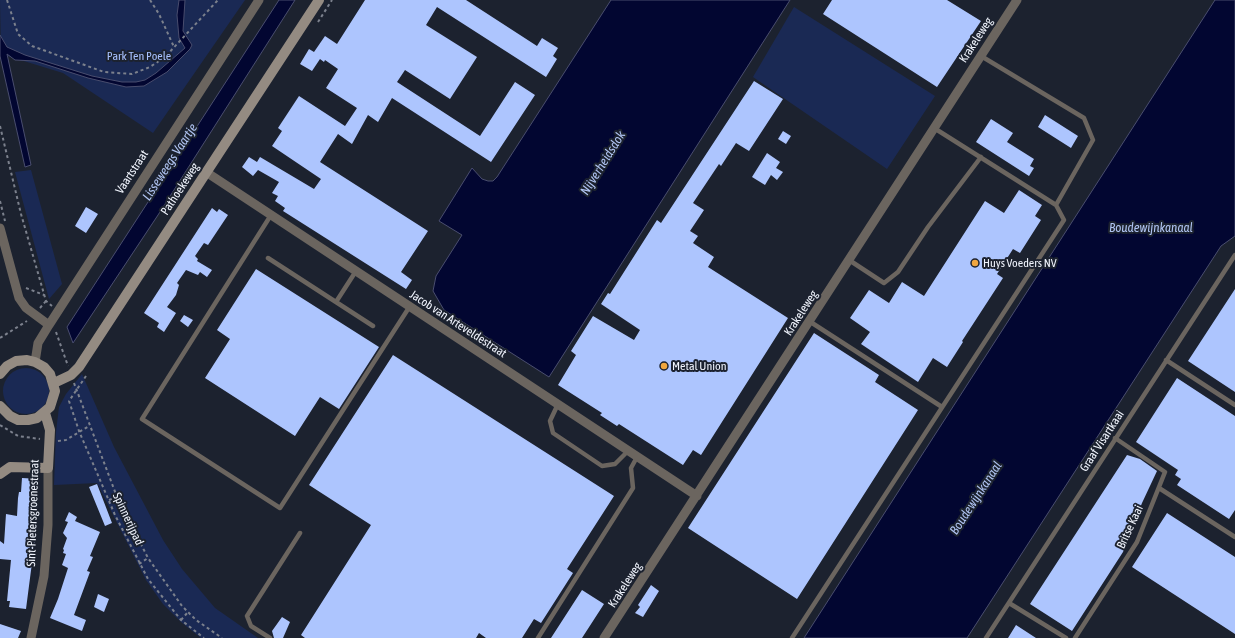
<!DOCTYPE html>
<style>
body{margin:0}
canvas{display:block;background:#1c222f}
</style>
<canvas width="1235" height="638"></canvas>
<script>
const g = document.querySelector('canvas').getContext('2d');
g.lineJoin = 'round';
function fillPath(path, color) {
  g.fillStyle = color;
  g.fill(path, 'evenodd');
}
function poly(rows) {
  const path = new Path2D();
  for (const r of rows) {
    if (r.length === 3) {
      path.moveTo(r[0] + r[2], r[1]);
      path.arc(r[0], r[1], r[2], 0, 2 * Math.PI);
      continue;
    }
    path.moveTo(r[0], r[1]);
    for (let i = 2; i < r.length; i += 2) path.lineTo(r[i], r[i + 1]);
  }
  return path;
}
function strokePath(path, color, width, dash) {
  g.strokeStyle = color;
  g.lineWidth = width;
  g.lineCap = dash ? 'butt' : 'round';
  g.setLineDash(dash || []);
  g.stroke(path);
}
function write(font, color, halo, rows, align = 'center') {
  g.font = font + ' "Asap Condensed",sans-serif';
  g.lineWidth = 4;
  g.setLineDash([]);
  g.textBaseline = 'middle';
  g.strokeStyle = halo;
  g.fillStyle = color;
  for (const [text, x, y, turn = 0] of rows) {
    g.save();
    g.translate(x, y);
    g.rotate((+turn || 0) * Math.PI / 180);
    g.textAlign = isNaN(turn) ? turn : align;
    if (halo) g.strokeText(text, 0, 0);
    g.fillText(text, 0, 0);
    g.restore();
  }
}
fillPath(poly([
 [0,0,245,0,153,133,63,73,1,54],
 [794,7,935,96,887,169,753,77],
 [31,170,62,284,49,299,15,172],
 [26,391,23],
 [82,374,114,447,163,540,182,569,215,608,258,638,201,638,181,622,163,604,146,580,97,483,54,485,56,432,59,407,66,394]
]), '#1a2954');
const water = poly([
 [179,0,185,0,183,31,192,45,190,49,167,72,144,86,126,87,88,78,35,61,15,60,7,54,31,165,25,167,0,56,0,35,7,47,25,55,92,76,122,82,136,82,145,80,156,73,185,48,179,38,177,15,179,0],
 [279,0,295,0,158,215,73,343,67,327,279,0],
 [611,0,790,0,549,377,444,310,433,291,436,276,462,235,439,221,472,168,482,179,488,181,493,181,497,177,611,0],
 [1215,0,1235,0,1235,236,1221,246,967,638,804,638,1215,0]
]);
fillPath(water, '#020631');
strokePath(water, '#494d6e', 1);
fillPath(poly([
 [365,0,466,0,537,46,542,38,558,48,553,56,557,59,546,77,437,7,426,25,477,57,450,99,405,70,397,82,480,136,515,82,535,95,491,162,392,98,378,122,368,115,352,144,338,134,320,162,428,231,401,272,412,280,406,289,283,211,285,208,275,201,278,196,272,193,279,182,258,170,253,176,242,167,249,157,257,162,260,157,314,189,321,179,272,146,282,131,278,128,299,96,345,126,357,108,326,88,338,69,325,60,324,62,320,59,312,71,300,64,309,49,314,52,325,36,337,44],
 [832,0,947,0,981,21,937,87,823,14],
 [754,81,783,99,749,151,736,143,721,166,719,164,693,203,704,210,690,231,698,236,693,243,714,257,708,267,788,318,701,455,693,450,683,465,619,424,617,426,600,415,602,413,558,385,576,355,571,351,593,316,634,340,640,330,601,304,608,293,610,294,657,220,661,223],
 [1045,115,1078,136,1071,148,1038,127],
 [991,119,1013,133,1007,142,1034,159,1030,166,1034,168,1029,176,976,142],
 [783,131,791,136,786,144,778,139],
 [767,153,780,162,776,168,783,172,777,180,771,175,765,185,752,177],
 [1019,190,1042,205,1035,216,1041,220,1020,253,1013,249,997,274,1003,278,962,341,963,342,947,367,933,358,918,382,861,344,870,332,850,318,869,290,889,303,902,282,924,296,985,201,1004,213],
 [86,207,98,214,86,233,75,226],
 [212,208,217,212,219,209,228,215,208,245,204,243,195,256,198,259,197,261,212,270,207,277,200,272,198,275,186,270,177,283,179,285,176,295,167,307,176,313,164,332,157,327,159,323,144,313],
 [256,269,379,347,339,409,320,397,295,436,205,378,230,339,217,330],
 [1235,289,1235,392,1188,361],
 [184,315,193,320,188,327,180,321],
 [814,333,879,375,875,382,918,410,797,599,688,528],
 [393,355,614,496,567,569,573,573,541,623,534,619,522,638,486,638,479,633,476,638,305,638,301,635,371,525,309,485],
 [1177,378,1235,416,1235,510,1229,519,1177,485,1181,479,1175,475,1178,470,1136,442],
 [1127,455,1140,459,1157,471,1142,503,1123,552,1072,631,1030,604],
 [22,478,39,479,37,524,26,609,9,607,10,601,7,601,11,560,0,559,0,541,4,544,6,514,17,516,18,498,19,492,21,492],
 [97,484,112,523,105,526,89,487],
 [69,512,77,517,75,521,100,532,90,556,93,557,87,571,90,572,74,615,86,620,82,631,50,618,58,599,68,568,62,565,66,554,63,553,64,550,63,549,67,538,63,533,68,522,65,521],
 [1167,513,1235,557,1235,634,1132,567],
 [651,585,659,591,643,617,635,613,640,607,638,605],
 [582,590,604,604,582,638,551,638],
 [98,594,109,599,104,612,94,607],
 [282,617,290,622,283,638,274,638,272,631],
 [0,624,21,631,18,638,0,638],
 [1016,625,1036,638,1008,638]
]), '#adc5fe');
strokePath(poly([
 [7,0,18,34,32,46,104,72,132,74,150,67,165,57,218,0],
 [150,0,159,14,174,47],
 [318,22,332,0],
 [0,126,21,214,46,301,52,306],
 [0,201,5,221],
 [26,288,44,295],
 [40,308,46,301],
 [56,332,68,366],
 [0,338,27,321],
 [86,376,69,401,79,431,115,515,148,579,181,620,204,638],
 [74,383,117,497,148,558,182,606,196,620,222,638],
 [0,425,18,436,40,439],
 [58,441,66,440,89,426],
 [109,500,117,497],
 [139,564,148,558],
 [181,620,188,612]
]), '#7c818d', 2, [3, 3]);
strokePath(poly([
 [934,128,1056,205],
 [271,215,142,419,280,508,410,306],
 [268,258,373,326],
 [849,260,884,283,898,272,928,227,981,157],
 [336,302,356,271],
 [809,321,942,407],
 [1166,360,1235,405],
 [558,404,550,421,553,433,602,466,615,464,628,451],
 [1159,488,1235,537],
 [1009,603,1066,638],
 [270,638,251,626,247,616,300,533],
 [538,638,633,488,631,468,637,457],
 [792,638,1064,220,1056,205,1093,140,1084,118,981,56],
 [986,638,1235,255],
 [1075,638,1137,542,1165,472,1115,438]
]), '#6b655f', 4.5);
strokePath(poly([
 [206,172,697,496],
 [0,228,19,298,26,308,49,325],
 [35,362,38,343,49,325,259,0],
 [31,638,44,576,48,525,48,468],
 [604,638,1017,0]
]), '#6b655f', 9);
strokePath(poly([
 [0,374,7,366,16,361,27,360,35,362,44,367,50,374,55,391,50,407,37,418,28,420,18,420,10,416,0,406],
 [54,383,71,375,79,367,319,0],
 [0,474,10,467,48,468,50,430,45,413]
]), '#948b82', 10);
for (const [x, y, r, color] of [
 [975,263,4,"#f0a63f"],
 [664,366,4,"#f0a63f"]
]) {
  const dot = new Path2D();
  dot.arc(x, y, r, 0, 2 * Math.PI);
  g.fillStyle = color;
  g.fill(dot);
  strokePath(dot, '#1c222f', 1.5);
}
write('12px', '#f0f4fd', '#1c222f', [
 ["Krakeleweg",976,40,-57],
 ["Vaartstraat",132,172,-57],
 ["Pathoekeweg",180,189,-57],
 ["Krakeleweg",801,313,-57],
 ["Jacob van Arteveldestraat",458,324,33],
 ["Graaf Visartkaai",1102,441,-57],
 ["Sint-Pietersgroenestraat",33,513,-88],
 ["Spinnerijpad",128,519,65],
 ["Britse Kaai",1130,527,-65],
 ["Krakeleweg",625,585,-57]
]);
write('12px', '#a8c1ff', '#1c222f', [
 ["Park Ten Poele",139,56]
]);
write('12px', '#f0f4fd', '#1c222f', [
 ["Huys Voeders NV",983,263],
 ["Metal Union",672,366]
], 'left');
write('italic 13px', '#b0c4f2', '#1c222f', [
 ["Lisseweegs Vaartje",170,162,-57],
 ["Nijverheidsdok",603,163,-58],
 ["Boudewijnkanaal",1151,228],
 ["Boudewijnkanaal",976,498,-57]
]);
</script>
